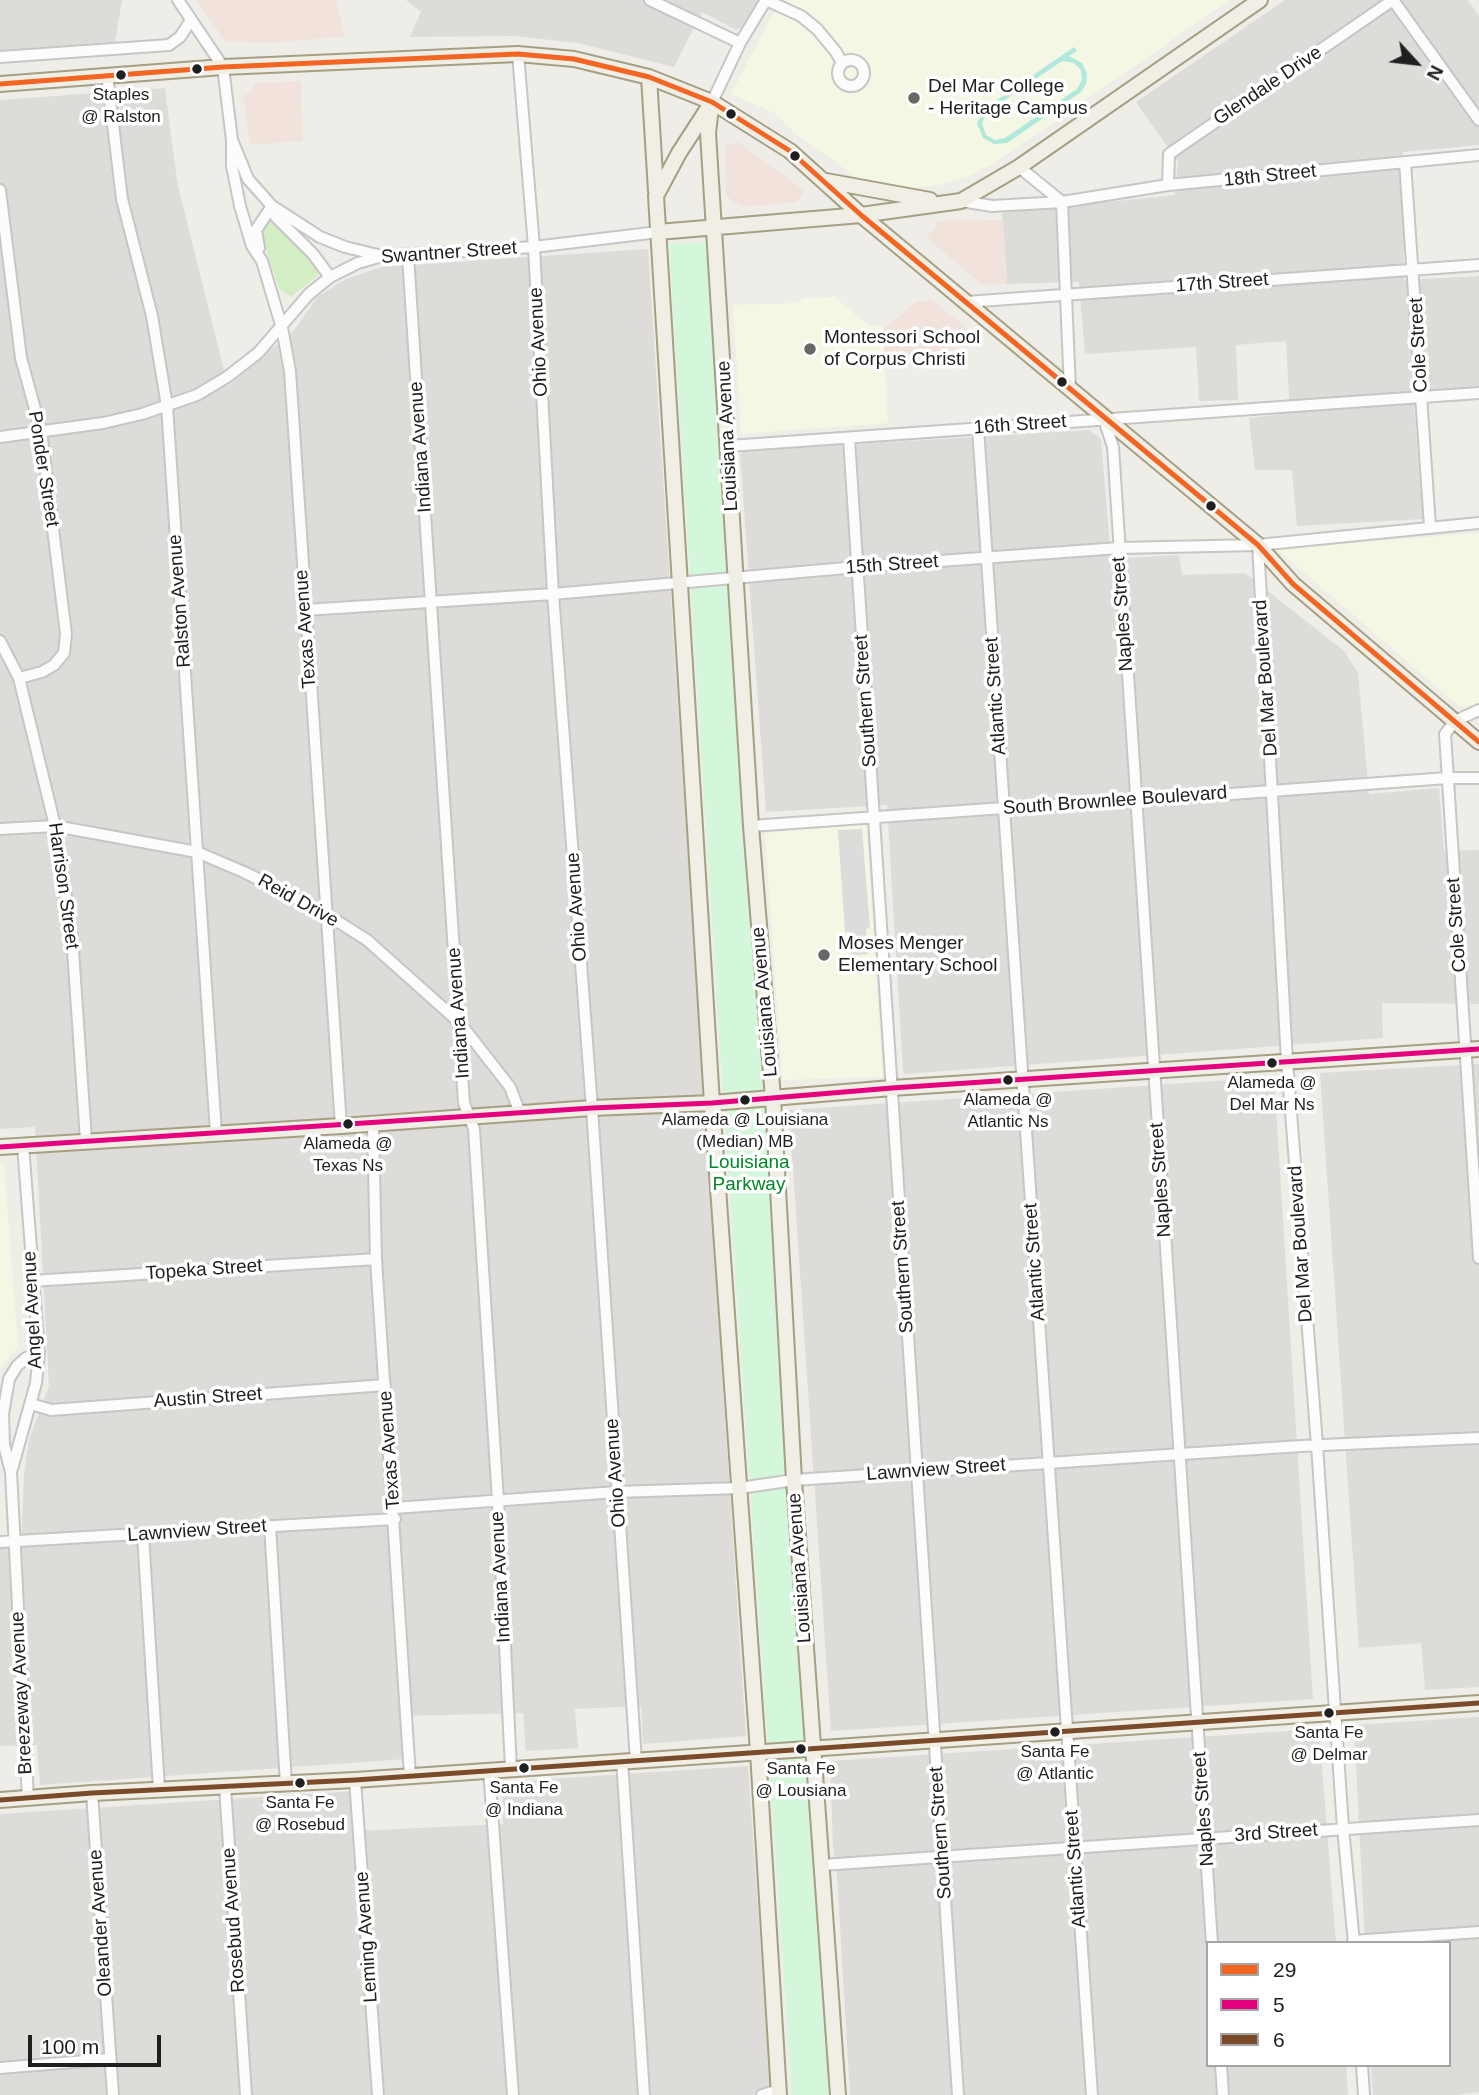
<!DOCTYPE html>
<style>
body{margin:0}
#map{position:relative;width:1479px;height:2095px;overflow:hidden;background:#eeede8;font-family:Helvetica,sans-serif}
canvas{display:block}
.legend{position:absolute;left:1206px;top:1941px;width:245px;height:126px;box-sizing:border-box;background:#fff;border:2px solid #a5a5a5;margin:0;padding:9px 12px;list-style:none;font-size:21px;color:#1f1f1f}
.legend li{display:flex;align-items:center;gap:14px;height:35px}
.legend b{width:35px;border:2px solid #a5a5a5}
.north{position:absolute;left:1381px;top:28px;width:70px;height:70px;-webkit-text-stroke:5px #fff;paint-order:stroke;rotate:117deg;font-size:19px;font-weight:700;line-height:28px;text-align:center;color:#1f1f1f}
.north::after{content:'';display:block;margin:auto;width:24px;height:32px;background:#1f1f1f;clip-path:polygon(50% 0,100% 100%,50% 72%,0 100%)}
.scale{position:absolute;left:28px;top:2035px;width:133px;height:32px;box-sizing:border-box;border:4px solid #1f1f1f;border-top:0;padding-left:9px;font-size:21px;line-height:24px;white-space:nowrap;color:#1f1f1f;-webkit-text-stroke:5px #fff;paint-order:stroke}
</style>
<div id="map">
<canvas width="1479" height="2095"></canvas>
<ul class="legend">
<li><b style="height:9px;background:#f26522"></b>29</li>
<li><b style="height:9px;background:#e5007d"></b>5</li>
<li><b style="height:9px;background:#7a4b2a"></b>6</li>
</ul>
<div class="north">N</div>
<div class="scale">100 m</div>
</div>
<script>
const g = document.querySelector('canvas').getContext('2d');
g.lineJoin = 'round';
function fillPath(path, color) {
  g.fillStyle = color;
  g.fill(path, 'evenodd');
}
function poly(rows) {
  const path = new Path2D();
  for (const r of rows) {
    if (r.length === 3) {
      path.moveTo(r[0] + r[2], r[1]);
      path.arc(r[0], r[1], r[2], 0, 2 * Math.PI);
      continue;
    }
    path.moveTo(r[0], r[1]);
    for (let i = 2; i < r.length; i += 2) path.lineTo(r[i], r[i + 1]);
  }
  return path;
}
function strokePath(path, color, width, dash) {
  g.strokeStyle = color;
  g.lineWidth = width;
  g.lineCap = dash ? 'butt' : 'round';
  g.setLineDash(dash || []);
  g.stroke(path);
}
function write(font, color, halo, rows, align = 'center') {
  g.font = font + ' Helvetica,sans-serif';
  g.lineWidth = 7;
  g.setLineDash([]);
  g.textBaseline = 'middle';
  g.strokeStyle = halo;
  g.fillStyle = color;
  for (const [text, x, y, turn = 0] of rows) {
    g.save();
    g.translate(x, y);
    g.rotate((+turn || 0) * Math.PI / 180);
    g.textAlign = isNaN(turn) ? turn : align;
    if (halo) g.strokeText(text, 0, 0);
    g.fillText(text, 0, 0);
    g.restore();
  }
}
fillPath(poly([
 [0,0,122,0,115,42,0,50],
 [406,0,759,0,748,24,736,30,702,12,674,67,578,43,515,36,410,37,421,12],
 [1285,0,1468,0,1479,16,1479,145,1403,152,1404,280,1479,276,1479,388,1413,393,1423,519,1297,526,1292,470,1255,470,1249,418,1290,413,1286,341,1236,345,1238,400,1199,401,1196,347,1085,354,1079,282,1007,284,1002,213,1175,195,1178,162,1136,102],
 [165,88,177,181,228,386,295,329,317,297,346,279,381,267,648,249,746,1736,643,1744,641,1706,575,1709,578,1748,526,1751,523,1713,404,1716,406,1759,40,1785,37,1745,0,1746,0,1549,21,1547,24,1474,29,1440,49,1386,35,1127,0,1129,0,100],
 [1089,430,1101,439,1111,559,1179,555,1182,575,1245,573,1344,651,1358,673,1369,794,1439,788,1444,851,1479,850,1479,1004,1382,1003,1383,1038,905,1074,903,1072,887,805,766,812,740,454,745,451],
 [1479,1064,1479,1687,1425,1690,1421,1643,1359,1648,1320,1073],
 [1274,1077,1313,1699,831,1731,789,1110],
 [1479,1717,1479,2092,1456,2095,1373,2095,1371,2065,1449,2065,1449,1943,1365,1943,1354,1725],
 [1319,1729,1336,1943,1208,1943,1208,2065,1346,2065,1348,2095,850,2095,837,1877,833,1846,830,1761],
 [748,1766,771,2095,0,2095,0,1814,354,1791,356,1831,503,1824,502,1782]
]), '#dddcd9');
fillPath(poly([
 [196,0,337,0,344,37,266,43,225,41],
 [301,81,303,141,250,145,243,96,250,93,255,83],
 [738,142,805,191,797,202,742,207,726,196,725,146],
 [1003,220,1007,284,982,285,926,237,936,227,934,221],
 [932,300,968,329,939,366,885,367,883,330,916,302]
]), '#f1e3dc');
fillPath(poly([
 [780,0,1230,0,994,163,967,177,939,185,911,188,880,186,859,179,796,134,776,114,731,94],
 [835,297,869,326,883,326,888,423,741,434,733,305,799,303,803,298],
 [1479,533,1479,705,1460,707,1277,549],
 [866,824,883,1077,782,1080,765,833],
 [0,1163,4,1163,18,1347,0,1369]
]), '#f4f7e4');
fillPath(poly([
 [271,221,298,244,319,272,317,276,292,296,284,293,279,288,262,237,261,230,267,222]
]), '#d3eec4');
fillPath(poly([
 [707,242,764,1076,833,2095,792,2095,722,1079,669,244]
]), '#d4f6da');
fillPath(poly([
 [1074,47,1077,51,1069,56,1082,63,1087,74,1086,84,1081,92,1007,143,994,144,983,138,977,123,984,109],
 [1062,61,1074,63,1081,70,1082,80,1077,89,1005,138,995,140,986,135,982,123,987,112]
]), '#b0e9db');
fillPath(poly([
 [862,829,870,928,866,929,868,954,850,956,849,932,845,932,838,830]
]), '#dcdcda');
const minor = poly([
 [178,0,223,67,232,140,248,179,272,206,276,217,313,254,330,277],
 [650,0,740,43],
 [766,0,801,16,817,29,836,52,842,63],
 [1393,0,1479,120],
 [518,54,534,247,553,594,592,1108,636,1761],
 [0,57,169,45,180,37,191,20],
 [851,73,13],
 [107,75,122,199,152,316,167,406,216,1133],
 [712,102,740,43,766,0],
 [232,140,232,166,240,206,252,246,262,261,282,328,290,371,341,1126],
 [1405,162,1430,527],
 [1019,167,1062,202,1168,185,1479,155],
 [1168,185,1169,154,1393,0],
 [0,190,21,358,41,431,66,634,64,653,54,665,42,672,19,678],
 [961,201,992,206,1062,202,1070,390],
 [272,206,320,237,345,247,382,256],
 [259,248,256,230,272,206],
 [408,256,464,1103,474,1129,498,1501,511,1769],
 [966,302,1479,265],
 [1104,419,1113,447,1212,1943],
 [978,428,1092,2095],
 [0,437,103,423,142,414,197,395,227,377,258,353,309,294,330,277,358,263,382,256,534,247,658,232],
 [849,439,958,2095],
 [729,446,1479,393],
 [1258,545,1287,1061,1317,1445,1343,1828,1354,1943],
 [305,610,553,594,857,567,1119,548,1258,545,1479,523],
 [0,641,19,678,55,826,72,936,86,1140],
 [1479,710,1455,721,1445,734,1479,1258],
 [751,826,1004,808,1136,801,1447,778,1479,778],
 [0,829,55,826,197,852,246,873,326,914,367,940,460,1023,510,1087,520,1113],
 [373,1124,376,1259,410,1776],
 [32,1281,376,1259],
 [31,1404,51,1410,385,1385],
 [12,1469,36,1383,39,1353,23,1145],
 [394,1508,617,1492,740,1488,794,1480,1301,1446,1479,1438],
 [270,1526,286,1784],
 [143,1535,159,1789],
 [0,1542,395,1519],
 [622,1760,644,2095],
 [489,1770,513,2095],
 [355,1780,378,2095],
 [225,1787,246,2095],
 [92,1793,113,2095],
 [28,1799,11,1472,4,1445,3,1414,9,1379,17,1366,26,1358,39,1353],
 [822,1865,1479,1820],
 [1353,1941,1479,1932],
 [1221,2065,1223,2095],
 [1362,2065,1364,2095],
 [0,2068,110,2059],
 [762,2095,779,2090]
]);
const major = poly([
 [649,77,656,191],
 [0,84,223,67,518,54,574,59,649,77,712,102,790,151,861,215,1258,545,1293,584,1479,742],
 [712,102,679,153,656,196,712,1103,758,1752,779,2095],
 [711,107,708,133,751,826,773,1098,794,1480,838,2095],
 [826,181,930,200],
 [658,232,861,215,961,201,1019,167,1260,0],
 [0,1147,341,1126,592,1108,712,1103,892,1088,1479,1049],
 [0,1800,92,1793,355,1780,1479,1703]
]);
strokePath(minor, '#c6c6c4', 14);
strokePath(major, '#a59f84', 18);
strokePath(minor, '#fcfcfc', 10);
strokePath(major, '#f1eee5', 14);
strokePath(poly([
 [0,84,223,67,518,54,574,59,649,77,712,102,790,151,861,215,1258,545,1293,584,1479,742]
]), '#f26522', 5);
strokePath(poly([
 [0,1147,592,1108,712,1103,892,1088,1479,1049]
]), '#e5007d', 5);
strokePath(poly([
 [0,1800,92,1793,355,1780,1479,1703]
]), '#7a4b2a', 5);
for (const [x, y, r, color] of [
 [197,69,6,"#1f1f1f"],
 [121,75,6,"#1f1f1f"],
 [914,98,7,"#676765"],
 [731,114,6,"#1f1f1f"],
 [795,156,6,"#1f1f1f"],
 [810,349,7,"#676765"],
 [1062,382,6,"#1f1f1f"],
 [1211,506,6,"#1f1f1f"],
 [824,955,7,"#676765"],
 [1272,1063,6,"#1f1f1f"],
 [1008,1080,6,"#1f1f1f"],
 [745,1100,6,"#1f1f1f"],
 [348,1124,6,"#1f1f1f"],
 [1329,1713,6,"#1f1f1f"],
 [1055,1732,6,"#1f1f1f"],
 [801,1749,6,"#1f1f1f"],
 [524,1768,6,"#1f1f1f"],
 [300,1783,6,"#1f1f1f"]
]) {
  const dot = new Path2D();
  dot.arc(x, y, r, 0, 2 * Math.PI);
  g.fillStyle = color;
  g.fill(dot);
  strokePath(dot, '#fff', 2.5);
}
write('17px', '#1f1f1f', '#fff', [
 ["Staples",121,95],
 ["@ Ralston",121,117],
 ["Alameda @",1272,1083],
 ["Del Mar Ns",1272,1105],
 ["Alameda @",1008,1100],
 ["Atlantic Ns",1008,1122],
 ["Alameda @ Louisiana",745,1120],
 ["(Median) MB",745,1142],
 ["Alameda @",348,1144],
 ["Texas Ns",348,1166],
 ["Santa Fe",1329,1733],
 ["@ Delmar",1329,1755],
 ["Santa Fe",1055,1752],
 ["@ Atlantic",1055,1774],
 ["Santa Fe",801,1769],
 ["@ Lousiana",801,1791],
 ["Santa Fe",524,1788],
 ["@ Indiana",524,1810],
 ["Santa Fe",300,1803],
 ["@ Rosebud",300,1825]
]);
write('19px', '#1f1f1f', '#fff', [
 ["Glendale Drive",1268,86,-34],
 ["18th Street",1270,176,-6],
 ["Swantner Street",449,253,-4],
 ["17th Street",1222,283,-4],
 ["Ohio Avenue",539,342,-93],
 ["Cole Street",1419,345,-93],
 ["16th Street",1020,425,-4],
 ["Louisiana Avenue",728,436,-93],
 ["Indiana Avenue",421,447,-94],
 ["Ponder Street",43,469,81],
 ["15th Street",892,565,-4],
 ["Ralston Avenue",180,601,-94],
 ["Naples Street",1123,614,-94],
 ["Texas Avenue",306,629,-94],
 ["Del Mar Boulevard",1266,678,-94],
 ["Atlantic Street",996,696,-94],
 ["Southern Street",866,701,-94],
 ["South Brownlee Boulevard",1115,801,-4],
 ["Harrison Street",63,886,82],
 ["Reid Drive",298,901,29],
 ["Ohio Avenue",577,907,-94],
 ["Cole Street",1457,925,-94],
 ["Louisiana Avenue",765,1002,-95],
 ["Indiana Avenue",459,1013,-94],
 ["Naples Street",1161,1180,-94],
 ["Del Mar Boulevard",1301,1244,-94],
 ["Atlantic Street",1035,1262,-94],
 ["Southern Street",903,1267,-94],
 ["Topeka Street",204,1270,-4],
 ["Angel Avenue",33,1310,-93],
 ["Austin Street",208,1398,-4],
 ["Texas Avenue",390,1450,-94],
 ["Lawnview Street",936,1470,-4],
 ["Ohio Avenue",616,1473,-94],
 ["Lawnview Street",197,1531,-4],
 ["Louisiana Avenue",800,1568,-94],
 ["Indiana Avenue",501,1577,-93],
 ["Breezeway Avenue",22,1693,-93],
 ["Naples Street",1204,1809,-94],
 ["Southern Street",941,1833,-94],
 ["3rd Street",1276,1833,-4],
 ["Atlantic Street",1076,1869,-94],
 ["Rosebud Avenue",234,1920,-94],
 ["Oleander Avenue",101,1923,-94],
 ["Leming Avenue",367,1937,-94]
]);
write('19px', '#1f1f1f', '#fff', [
 ["Del Mar College",928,87],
 ["- Heritage Campus",928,109],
 ["Montessori School",824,338],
 ["of Corpus Christi",824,360],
 ["Moses Menger",838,944],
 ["Elementary School",838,966]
], 'left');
write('19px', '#038826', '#fff', [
 ["Louisiana",749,1163],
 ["Parkway",749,1185]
]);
</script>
